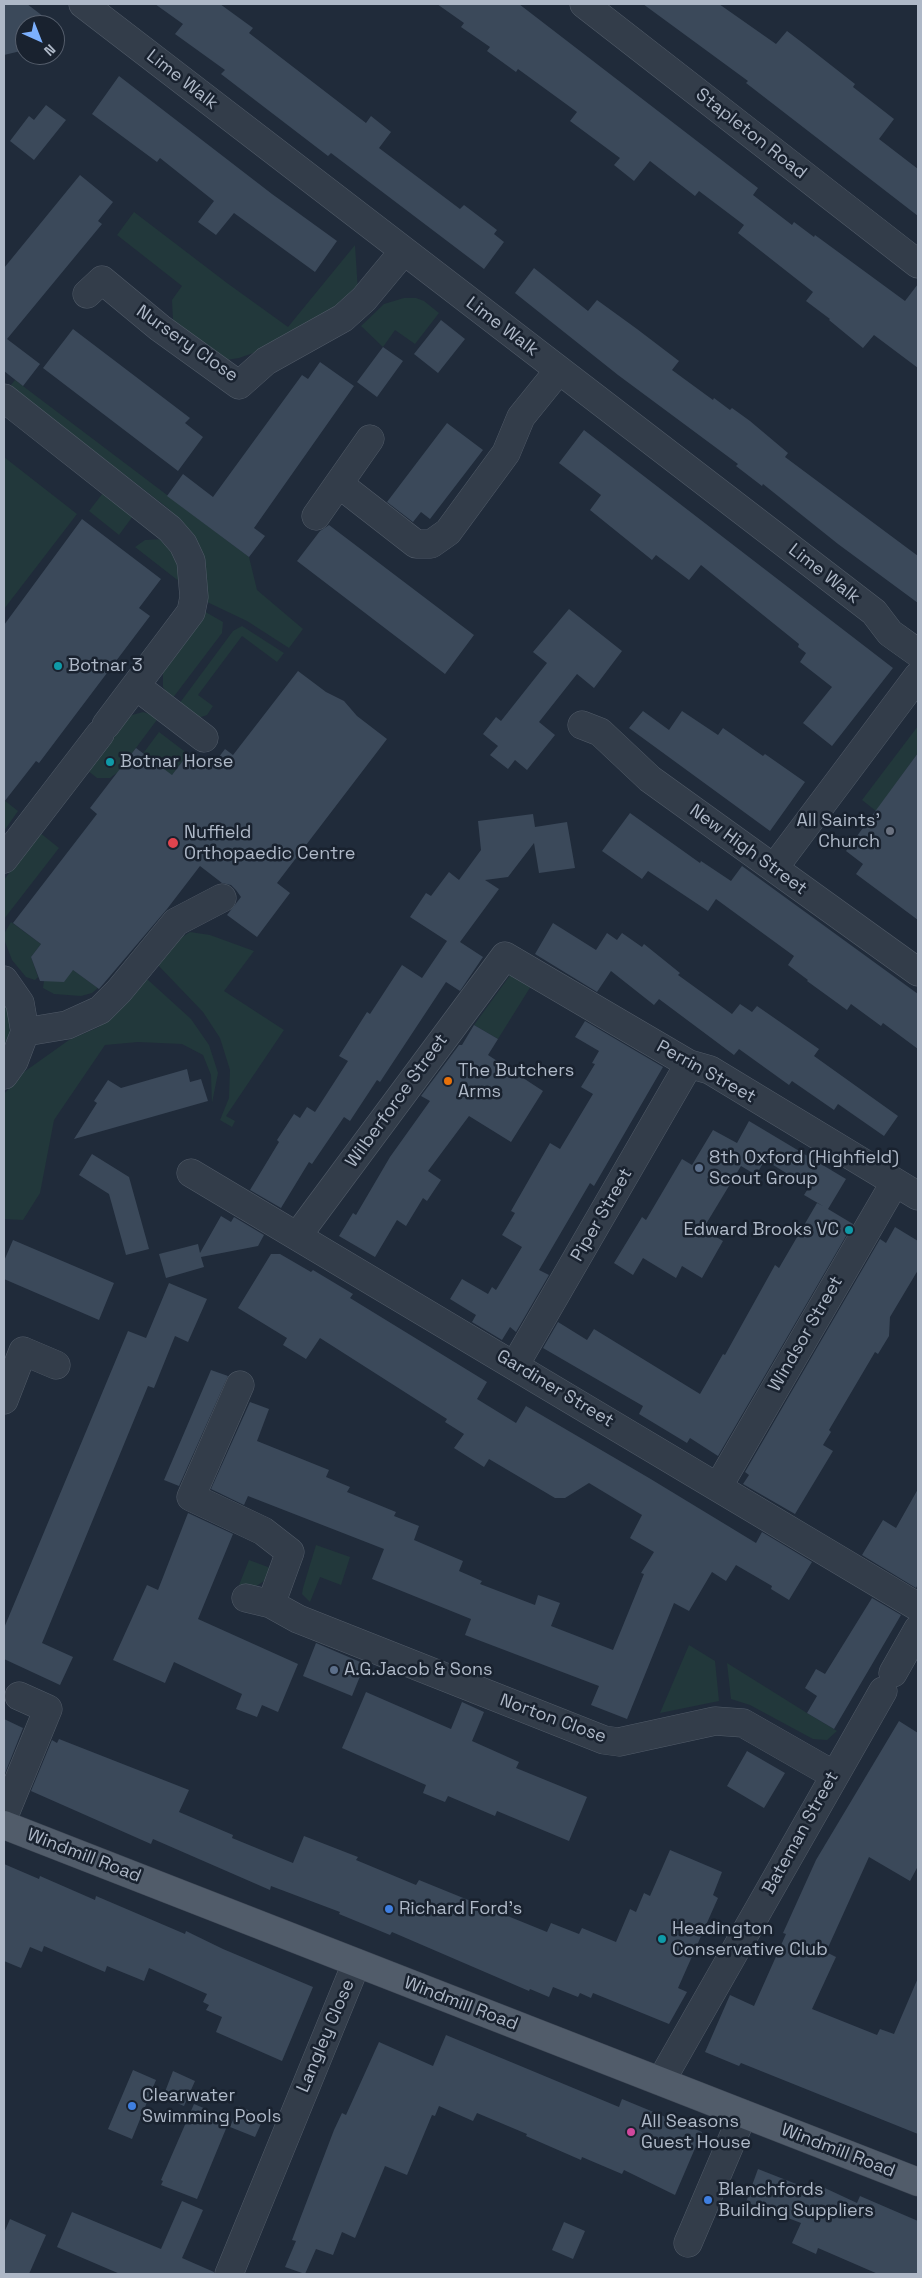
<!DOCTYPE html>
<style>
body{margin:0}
#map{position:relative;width:922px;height:2278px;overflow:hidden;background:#202b3a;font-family:"Space Grotesk",sans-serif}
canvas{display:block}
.frame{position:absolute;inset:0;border:5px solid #aeb8c7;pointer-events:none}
.north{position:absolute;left:15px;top:15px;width:50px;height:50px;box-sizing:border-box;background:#19222f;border:1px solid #555e6c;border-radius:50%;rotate:136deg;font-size:14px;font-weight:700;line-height:20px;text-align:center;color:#aeb8c7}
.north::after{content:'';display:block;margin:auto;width:18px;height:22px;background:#7cb0fd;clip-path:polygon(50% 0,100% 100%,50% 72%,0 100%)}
</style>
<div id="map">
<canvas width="922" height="2278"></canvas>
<div class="frame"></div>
<div class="north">N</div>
</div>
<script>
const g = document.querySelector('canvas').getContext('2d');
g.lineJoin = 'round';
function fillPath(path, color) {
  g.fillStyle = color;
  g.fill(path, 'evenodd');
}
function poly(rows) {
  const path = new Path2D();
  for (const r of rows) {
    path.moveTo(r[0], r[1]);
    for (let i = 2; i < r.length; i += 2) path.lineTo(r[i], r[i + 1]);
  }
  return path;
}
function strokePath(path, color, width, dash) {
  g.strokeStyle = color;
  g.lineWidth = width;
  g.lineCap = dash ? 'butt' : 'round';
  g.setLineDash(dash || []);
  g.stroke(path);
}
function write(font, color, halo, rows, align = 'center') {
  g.font = font + ' "Space Grotesk",sans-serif';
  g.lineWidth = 5;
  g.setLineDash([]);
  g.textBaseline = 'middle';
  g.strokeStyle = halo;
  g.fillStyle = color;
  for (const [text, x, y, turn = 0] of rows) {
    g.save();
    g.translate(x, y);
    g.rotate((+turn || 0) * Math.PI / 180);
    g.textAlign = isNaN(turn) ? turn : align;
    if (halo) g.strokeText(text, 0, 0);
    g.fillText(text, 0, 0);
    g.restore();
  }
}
fillPath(poly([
 [134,212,227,283,288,327,355,245,358,292,339,310,259,351,239,358,226,360,173,321,172,300,182,286,117,235],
 [404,298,416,298,424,301,439,313,415,344,395,330,383,347,361,326,384,304],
 [15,380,249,557,257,590,303,629,289,648,247,621,205,601,206,573,199,551,169,509,10,386],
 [4,457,77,514,4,609],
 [103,493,133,516,119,535,89,511],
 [163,539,177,562,180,582,135,547,145,540],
 [202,610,223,622,222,633,172,699,163,687,163,670,186,642,195,627],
 [242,626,284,653,277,662,242,636,198,695,213,706,207,715,198,718,179,704,233,631],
 [143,712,159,717,118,772,110,778,97,778,87,770,125,721,132,715],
 [918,726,918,753,876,811,862,800],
 [159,732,188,754,172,775,133,767],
 [4,800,18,811,4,831],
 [39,832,59,848,4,919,4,880],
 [11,922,41,944,31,957,38,977,35,980,26,977,12,960,4,939,4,934],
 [190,932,210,935,254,951,224,991,284,1030,226,1116,235,1121,232,1127,220,1120,229,1098,230,1070,220,1038,203,1012,156,963,170,945],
 [73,970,98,988,92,993,81,996,54,994,43,988,44,981],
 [511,974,531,986,498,1039,474,1025],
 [147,979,191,1019,209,1045,218,1073,212,1103,211,1075,203,1055,182,1044,138,1042,105,1045,54,1120,40,1193,23,1220,4,1219,4,1094,24,1072,69,1040,99,1027],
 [4,1003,11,1019,9,1035,4,1045],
 [316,1545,350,1557,341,1585,320,1577,310,1602,302,1594,303,1588],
 [249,1560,276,1570,267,1579,255,1587,239,1585],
 [689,1645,715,1661,719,1701,660,1713],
 [727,1663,807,1713,837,1731,827,1740,813,1739,750,1705,731,1699]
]), '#22383b');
fillPath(poly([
 [4,4,27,4,64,32,55,44,55,25,25,25,25,50,4,55],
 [155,4,220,4,253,28,249,33,366,123,371,116,391,132,379,148,460,209,464,205,497,230,494,234,504,242,484,269,331,153,328,156,221,74,225,70,175,34,183,24],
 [437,4,519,4,758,188,753,195,792,225,794,222,814,237,815,235,905,301,918,284,918,368,874,335,863,348,829,320,830,319,806,301,813,292,738,233,744,225,699,191,695,196,650,161,634,181,614,165,620,158,570,121,577,112,518,69,516,72,487,51,490,47,461,27,464,23],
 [643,4,719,4,776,44,787,31,804,44,855,84,853,87,894,119,879,139,918,169,918,216,746,83,748,81],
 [32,55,47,55,41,62],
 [119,76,272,194,337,241,315,272,234,213,216,235,198,222,214,201,160,158,157,162,92,114],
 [46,105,66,120,34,160,10,141,29,116,34,120],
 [80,175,113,202,98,221,102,224,7,339,40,364,23,386,4,371,4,268],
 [534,268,588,311,597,300,637,329,679,361,672,370,713,400,714,398,730,410,732,408,750,421,788,453,785,457,918,556,918,603,838,544,763,484,762,486,736,466,738,464,618,375,515,293],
 [441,320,465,339,438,373,414,354],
 [73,329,190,418,185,423,203,437,178,471,43,368],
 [383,347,403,361,377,397,357,382],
 [320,362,354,386,254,528,265,536,249,557,167,496,183,474,213,497,302,375,308,379],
 [447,423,483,450,430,519,421,512,413,522,387,502],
 [584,430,893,668,832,746,803,723,832,687,800,662,806,653,798,647,799,644,701,565,689,580,656,555,652,560,590,510,601,495,559,463],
 [82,519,161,579,139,608,150,616,39,763,36,761,4,802,4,625],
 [329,525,474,635,445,674,297,561,320,531],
 [569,609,622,651,594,688,577,674,539,722,555,735,527,770,515,760,508,769,490,755,498,746,483,734,496,717,501,721,547,663,533,652],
 [298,671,326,692,344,701,357,716,387,739,277,883,290,893,257,937,227,915,241,897,236,890,231,885,222,883,200,866,167,909,99,989,73,970,64,982,40,981,31,957,41,944,13,923,97,814,90,808,136,748,172,775,188,754,209,770,225,749,233,755],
 [643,711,669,730,682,711,718,735,723,728,763,756,765,754,805,782,770,831,629,728],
 [918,753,918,920,856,874,863,864,846,851],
 [630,813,700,863,701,861,731,881,742,866,918,994,918,1049,883,1023,881,1026,851,1004,847,1010,807,981,808,980,788,965,794,956,716,899,708,911,648,871,642,879,602,851],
 [533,814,535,827,567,822,575,868,539,873,534,843,508,877,485,880,499,889,460,942,483,957,460,991,446,982,380,1082,377,1080,350,1121,344,1117,312,1164,309,1162,281,1208,250,1190,279,1142,277,1140,294,1114,300,1118,307,1107,315,1112,348,1061,339,1056,367,1012,370,1014,402,965,422,978,447,941,410,917,426,893,431,896,449,872,459,880,481,850,478,821],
 [553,923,596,950,607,933,617,940,622,933,642,947,644,944,680,973,678,975,732,1014,740,1004,752,1012,757,1006,819,1049,814,1056,898,1116,884,1136,838,1104,834,1110,792,1081,789,1085,739,1049,734,1055,659,999,654,1005,611,971,597,992,535,954],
 [585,1021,663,1067,594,1186,590,1183,539,1270,549,1275,516,1332,510,1327,502,1340,472,1322,476,1315,450,1299,462,1279,488,1294,492,1287,496,1290,522,1247,502,1235,515,1213,511,1211,550,1143,560,1149,593,1094,581,1087,595,1064,592,1063,599,1051,575,1037],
 [474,1025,498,1039,488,1055,543,1091,511,1142,469,1116,428,1171,441,1180,427,1201,423,1198,406,1226,397,1220,375,1257,339,1236,353,1213,356,1215,390,1157,430,1101,421,1096,459,1045,462,1045],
 [187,1069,190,1082,201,1079,208,1101,74,1139,97,1103,94,1101,108,1080,121,1088],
 [749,1121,846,1179,828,1209,853,1224,718,1456,690,1438,687,1443,639,1414,643,1406,543,1348,558,1322,587,1340,594,1329,700,1394,723,1354,725,1355,775,1265,779,1268,817,1203,823,1206,804,1195,809,1187,765,1160,756,1175,741,1166,703,1229,723,1241,702,1278,682,1266,676,1278,643,1258,633,1275,614,1263,642,1217,646,1220,682,1159,692,1165,713,1130,737,1143],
 [92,1154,129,1177,149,1249,126,1255,109,1194,79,1175],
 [221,1216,231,1222,234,1217,264,1235,258,1246,201,1257,204,1267,166,1278,159,1254,198,1244,200,1253],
 [895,1227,918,1241,918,1270,890,1317,889,1336,878,1354,875,1352,829,1430,831,1432,823,1445,833,1451,795,1514,743,1484,749,1475,745,1472,880,1239,886,1243],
 [13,1240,114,1283,99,1320,4,1279,4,1261],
 [271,1254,280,1254,311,1272,313,1270,353,1294,350,1298,487,1382,477,1399,516,1423,526,1406,649,1478,756,1543,762,1532,812,1562,789,1600,771,1589,772,1586,736,1565,726,1581,712,1572,689,1611,674,1603,627,1719,591,1705,599,1686,465,1635,471,1619,372,1579,384,1549,248,1496,244,1505,211,1489,250,1402,269,1409,257,1441,329,1470,326,1477,350,1487,347,1492,396,1512,394,1516,419,1526,414,1540,463,1561,459,1571,482,1581,480,1584,535,1605,538,1595,560,1603,551,1626,613,1650,644,1574,641,1573,654,1552,630,1538,642,1515,589,1483,565,1498,555,1498,489,1459,484,1467,454,1448,464,1434,445,1422,447,1419,320,1338,306,1359,283,1345,287,1338,238,1308],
 [169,1283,207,1299,188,1342,175,1336,154,1388,148,1386,42,1643,73,1657,60,1685,4,1659,4,1628,128,1331,146,1338],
 [211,1370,228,1376,179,1486,164,1480],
 [918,1489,918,1584,916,1588,862,1555,883,1520,896,1528],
 [188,1513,233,1534,198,1619,298,1664,278,1712,262,1705,257,1717,236,1709,242,1694,174,1662,165,1683,113,1660,147,1585,158,1590],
 [872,1598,901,1615,834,1729,807,1713,817,1696,805,1688,816,1669,825,1674],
 [316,1643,365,1664,352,1696,303,1676],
 [366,1692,451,1729,462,1702,484,1712,472,1741,519,1762,516,1768,587,1797,569,1841,497,1811,495,1816,448,1796,445,1802,423,1793,426,1785,342,1748],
 [4,1719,23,1728,4,1776],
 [899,1721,918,1733,918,1866,910,1881,869,1857,826,1952,836,1957,812,2009,877,2035,880,2029,894,2034,918,1978,918,2134,741,2063,739,2066,705,2052,730,1995,754,2006,786,1934,783,1933,816,1860],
 [59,1739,189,1790,179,1812,233,1835,232,1838,293,1863,304,1836,358,1857,356,1860,416,1885,419,1880,547,1932,551,1923,579,1934,582,1928,616,1942,630,1909,636,1912,644,1893,650,1896,670,1850,722,1872,713,1895,718,1898,678,1988,687,1992,669,2024,593,1993,591,1998,580,1993,578,1997,553,1987,549,1997,530,1989,529,1991,392,1932,390,1935,339,1914,340,1912,271,1886,270,1890,153,1839,151,1844,31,1791,52,1740,57,1743],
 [747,1751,785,1773,764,1808,727,1786],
 [4,1864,39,1879,40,1876,95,1900,96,1896,185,1934,186,1931,223,1949,313,1987,282,2061,216,2032,222,2017,206,2010,209,2005,203,2002,207,1994,149,1968,144,1981,107,1966,105,1972,44,1946,42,1952,30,1947,21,1968,4,1961],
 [446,2035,619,2107,622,2099,702,2132,675,2195,624,2170,622,2174,582,2157,581,2160,526,2136,527,2134,477,2113,473,2121,439,2106,435,2116,432,2115,407,2175,385,2166,355,2238,342,2232,333,2255,316,2249,305,2274,285,2267,296,2241,292,2240,334,2130,342,2113,346,2115,379,2042,433,2066],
 [133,2070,156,2080,132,2139,108,2129],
 [173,2071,195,2081,184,2106,163,2097],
 [194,2104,230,2119,197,2199,161,2185,163,2181,161,2180],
 [239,2106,264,2117,255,2137,230,2127],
 [758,2169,809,2189,812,2182,857,2203,860,2196,918,2221,918,2274,878,2274,818,2248,816,2254,792,2243,801,2223,746,2202],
 [182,2201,203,2210,182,2258,214,2272,214,2274,120,2274,57,2247,72,2212,161,2249],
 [10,2219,46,2235,29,2274,4,2274,4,2233],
 [564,2222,585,2231,573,2259,552,2250]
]), '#3b495a');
const minor = poly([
 [83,4,874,612,890,633,918,653],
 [584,4,918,264],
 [87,294,102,280,160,328,239,385,266,361,343,318,364,299,403,252],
 [4,398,170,529,183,544,191,561,194,597,191,612,106,725],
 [339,484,416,544,431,544,448,532,506,453,521,417,559,370],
 [316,516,370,439],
 [136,686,204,738],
 [582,725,600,732,650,779,918,972],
 [4,859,100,734],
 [774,868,918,676],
 [4,980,20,1003,25,1032,14,1061,4,1075],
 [25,1032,67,1025,100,1010,119,991,176,922,222,898],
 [191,1173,918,1607],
 [298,1235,505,956,689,1064,710,1070,918,1196],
 [515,1365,689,1064],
 [240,1385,191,1497,263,1531,290,1552,271,1604],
 [4,1400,23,1351,56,1365],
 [718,1487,895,1182],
 [246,1598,271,1604,298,1619,604,1740,619,1742,715,1721,743,1723,834,1775],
 [893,1673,918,1629],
 [4,1816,48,1709,19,1696],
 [661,2081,883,1691],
 [688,2243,743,2114],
 [229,2274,356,1964]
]);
const major = poly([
 [4,1825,918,2182]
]);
strokePath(minor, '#515b68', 29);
strokePath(major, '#3d4654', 29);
strokePath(minor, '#333d4a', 28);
strokePath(major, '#515c6a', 28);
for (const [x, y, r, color] of [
 [58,666,5,"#0f9aa8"],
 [110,762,5,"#0f9aa8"],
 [890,831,5,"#6b7280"],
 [173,843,6,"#e0444e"],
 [448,1081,5,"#e8710a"],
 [699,1168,5,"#5c6f8a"],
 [849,1230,5,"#0f9aa8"],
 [334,1670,5,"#5c6f8a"],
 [389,1909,5,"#3f7fe0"],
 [662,1939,5,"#0f9aa8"],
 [132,2106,5,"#3f7fe0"],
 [631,2132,5,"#d1479c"],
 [708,2200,5,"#3f7fe0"]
]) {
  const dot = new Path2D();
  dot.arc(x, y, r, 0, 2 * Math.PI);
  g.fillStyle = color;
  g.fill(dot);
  strokePath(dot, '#19222f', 2);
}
write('18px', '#aeb8c7', '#19222f', [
 ["Lime Walk",182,80,38],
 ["Stapleton Road",751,134,38],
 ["Lime Walk",502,327,37],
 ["Nursery Close",187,344,35],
 ["Lime Walk",824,574,38],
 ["New High Street",748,850,36],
 ["Perrin Street",706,1072,29],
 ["Wilberforce Street",397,1101,-54],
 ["Piper Street",602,1215,-60],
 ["Windsor Street",806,1334,-60],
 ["Gardiner Street",555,1389,31],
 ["Norton Close",553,1719,20],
 ["Bateman Street",801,1833,-61],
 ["Windmill Road",84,1856,21],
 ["Windmill Road",461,2004,21],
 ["Langley Close",326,2036,-67],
 ["Windmill Road",838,2151,21]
]);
write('18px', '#aeb8c7', '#19222f', [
 ["Botnar 3",68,666],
 ["Botnar Horse",120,762],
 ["All Saints'",880,821,"right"],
 ["Church",880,842,"right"],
 ["Nuffield",184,833],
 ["Orthopaedic Centre",184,854],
 ["The Butchers",458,1071],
 ["Arms",458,1092],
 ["8th Oxford (Highfield)",709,1158],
 ["Scout Group",709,1179],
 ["Edward Brooks VC",839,1230,"right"],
 ["A.G.Jacob & Sons",344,1670],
 ["Richard Ford's",399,1909],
 ["Headington",672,1929],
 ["Conservative Club",672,1950],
 ["Clearwater",142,2096],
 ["Swimming Pools",142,2117],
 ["All Seasons",641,2122],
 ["Guest House",641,2143],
 ["Blanchfords",718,2190],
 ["Building Suppliers",718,2211]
], 'left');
</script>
